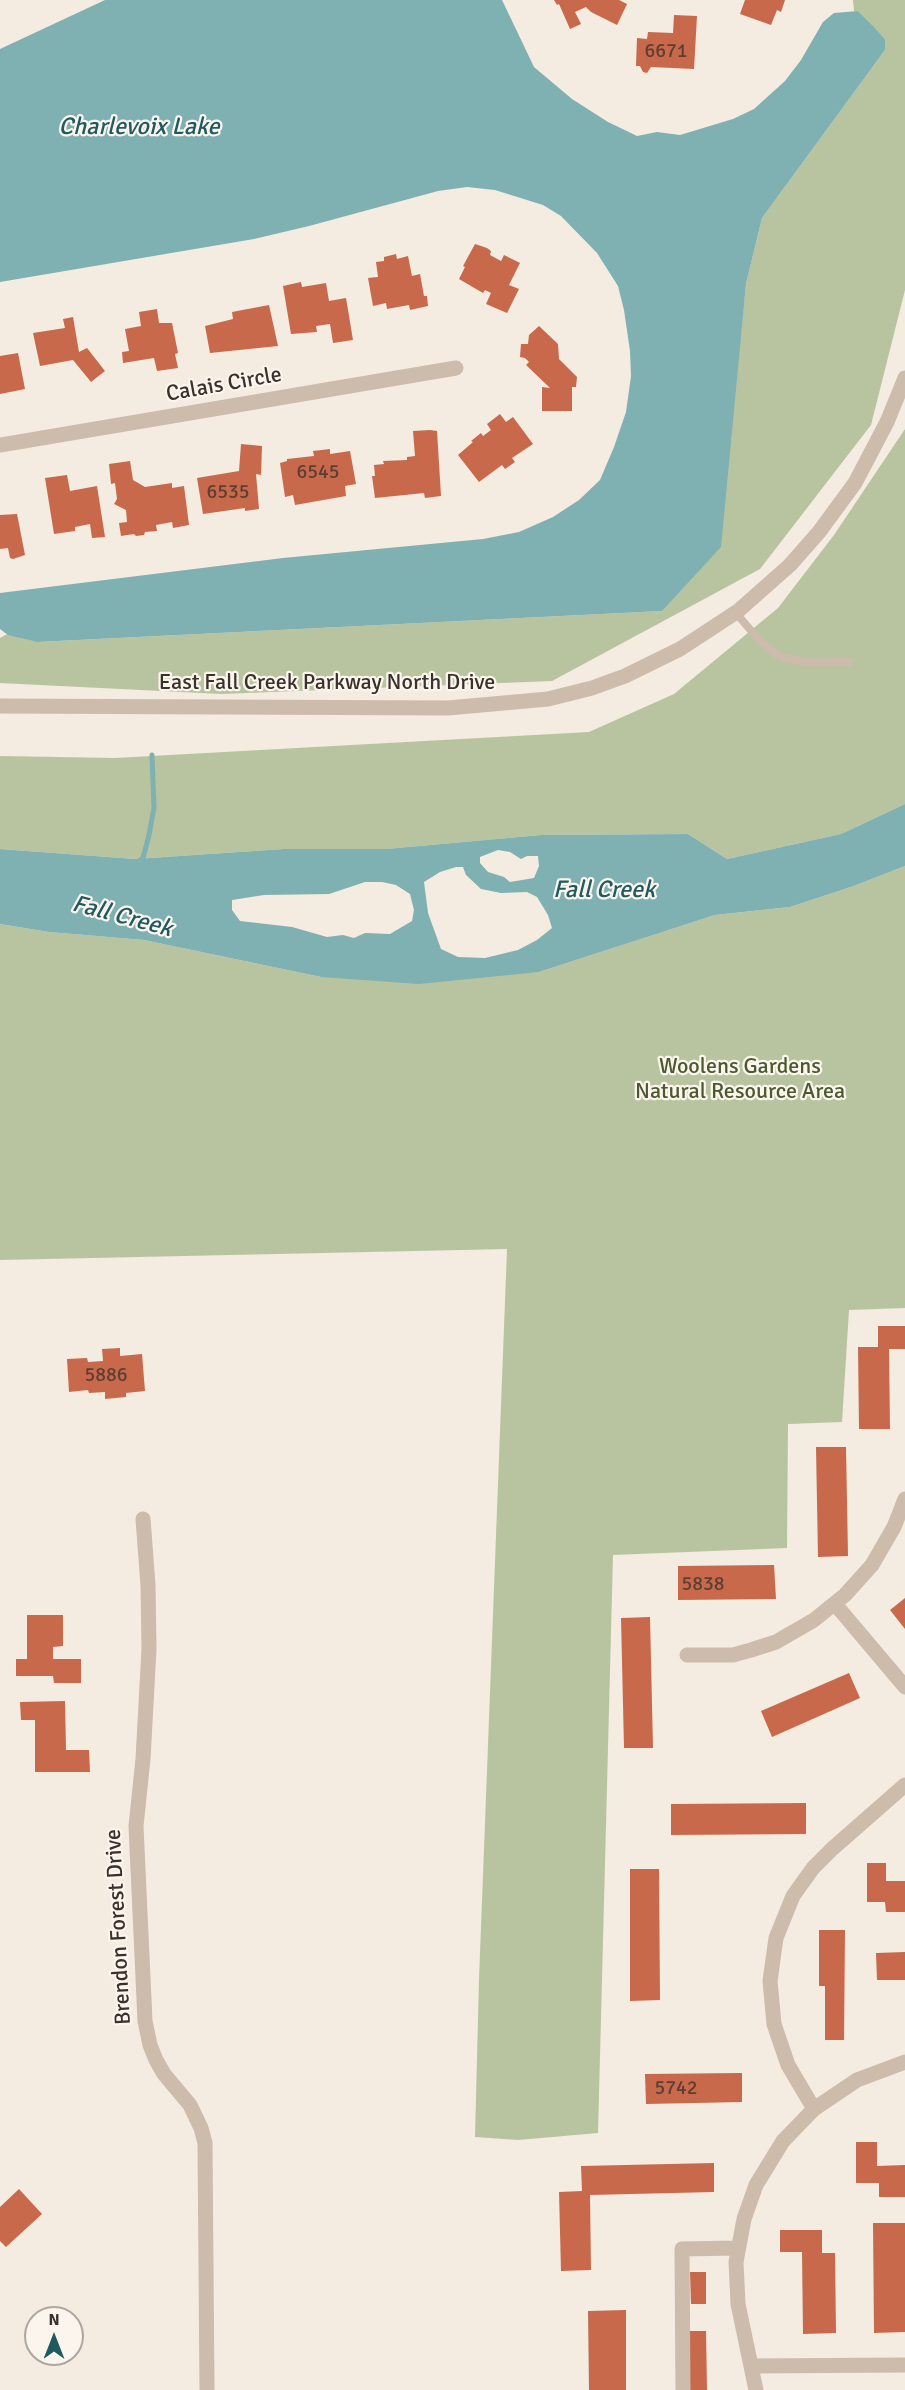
<!DOCTYPE html>
<style>
body{margin:0}
#map{position:relative;width:905px;height:2390px;overflow:hidden;background:#f4ebe1;font-family:Signika,sans-serif}
canvas{display:block}
.north{position:absolute;left:24px;top:2306px;width:60px;height:60px;box-sizing:border-box;background:#fbf5ee;border:2px solid #aea6a0;border-radius:50%;rotate:0deg;font-size:16px;font-weight:700;line-height:24px;text-align:center;color:#3b302b}
.north::after{content:'';display:block;margin:auto;width:21px;height:27px;background:#1f5a5e;clip-path:polygon(50% 0,100% 100%,50% 72%,0 100%)}
</style>
<div id="map">
<canvas width="905" height="2390"></canvas>
<div class="north">N</div>
</div>
<script>
const g = document.querySelector('canvas').getContext('2d');
g.lineJoin = 'round';
function fillPath(path, color) {
  g.fillStyle = color;
  g.fill(path, 'evenodd');
}
function poly(rows) {
  const path = new Path2D();
  for (const r of rows) {
    path.moveTo(r[0], r[1]);
    for (let i = 2; i < r.length; i += 2) path.lineTo(r[i], r[i + 1]);
  }
  return path;
}
function strokePath(path, color, width, dash) {
  g.strokeStyle = color;
  g.lineWidth = width;
  g.lineCap = dash ? 'butt' : 'round';
  g.setLineDash(dash || []);
  g.stroke(path);
}
function write(font, color, halo, rows, align = 'center') {
  g.font = font + ' Signika,sans-serif';
  g.lineWidth = 4.5;
  g.setLineDash([]);
  g.textBaseline = 'middle';
  g.strokeStyle = halo;
  g.fillStyle = color;
  for (const [text, x, y, turn = 0] of rows) {
    g.save();
    g.translate(x, y);
    g.rotate((+turn || 0) * Math.PI / 180);
    g.textAlign = isNaN(turn) ? turn : align;
    if (halo) g.strokeText(text, 0, 0);
    g.fillText(text, 0, 0);
    g.restore();
  }
}
fillPath(poly([
 [853,0,905,0,905,290,871,425,760,569,552,681,221,694,0,683,0,638,7,634,37,642,662,611,737,370,746,284,762,218,885,50,885,39,858,11,854,11],
 [905,429,905,804,841,834,727,859,688,834,541,835,386,849,284,849,135,859,0,849,0,756,115,758,589,732,674,694,778,608,834,535],
 [905,866,905,1308,849,1310,842,1422,788,1424,787,1548,613,1555,598,2133,518,2140,475,2137,479,1979,507,1249,0,1260,0,924,49,932,144,940,321,977,539,972,715,915,790,907,854,886]
]), '#b8c4a0');
fillPath(poly([
 [105,0,502,0,534,67,572,99,608,122,637,136,657,132,680,135,733,119,754,109,785,81,801,60,823,22,834,13,858,11,872,25,885,39,885,50,762,218,746,284,721,547,662,611,37,642,8,635,0,629,0,593,283,558,483,539,519,532,553,517,579,500,600,480,614,447,626,412,631,376,630,351,624,310,618,286,597,253,561,216,543,205,495,190,467,187,438,191,309,226,254,239,0,282,0,49],
 [905,804,905,866,854,886,790,907,715,915,539,972,419,984,321,977,144,940,49,932,0,924,0,849,135,859,284,849,386,849,541,835,688,834,727,859,841,834],
 [498,850,510,852,521,859,527,856,538,856,539,866,534,878,510,882,504,877,488,872,480,863,480,857],
 [456,867,463,867,466,875,481,889,501,893,527,892,537,897,548,915,552,928,537,940,518,950,485,958,458,957,441,949,428,913,424,882,440,872],
 [365,882,382,882,396,885,410,894,414,910,412,921,390,934,365,933,354,938,343,935,327,937,292,927,240,921,232,910,232,900,264,895,329,894]
]), '#7fb0b2');
strokePath(poly([
 [139,861,143,858,149,835,154,808,152,755]
]), '#7fb0b2', 5);
fillPath(poly([
 [554,0,619,0,627,4,617,25,591,12,586,7,575,12,581,24,570,29,559,4,557,5],
 [745,0,785,0,781,12,777,10,771,25,740,14],
 [674,15,697,16,694,69,651,67,647,73,643,72,640,66,636,66,637,38,647,39,648,32,673,33],
 [475,244,487,248,491,251,490,255,501,261,504,255,520,263,509,285,519,289,507,313,486,304,491,293,485,290,483,293,459,279,465,267,463,266],
 [396,254,397,259,408,256,412,276,420,274,424,296,427,296,428,306,410,310,409,305,387,309,386,303,373,306,368,278,378,277,376,262,384,261,384,257],
 [301,282,302,287,326,283,329,301,346,298,353,340,333,343,330,324,316,326,317,332,291,334,283,286],
 [269,305,278,346,210,353,205,326,233,319,232,312],
 [157,309,159,323,172,323,178,353,175,354,178,368,157,371,154,358,123,363,122,352,129,351,125,329,141,326,139,312],
 [73,317,79,352,87,348,105,371,91,382,73,360,40,366,33,333,65,328,63,319],
 [539,326,558,344,559,359,577,377,576,387,572,387,572,411,542,411,542,387,550,388,526,365,529,362,525,358,520,357,521,344,528,344,529,335],
 [18,353,25,389,0,394,0,356],
 [500,414,506,422,513,417,533,444,512,458,515,462,505,469,502,465,479,482,458,455,473,442,471,441,481,433,483,436,491,430,487,424],
 [430,430,437,431,441,496,425,498,424,493,375,498,372,476,375,476,374,465,384,464,383,461,407,460,407,457,415,456,413,431],
 [241,444,262,446,261,475,256,474,259,509,245,511,245,508,203,514,197,478,239,471],
 [330,449,330,454,350,451,356,484,345,486,346,496,295,505,293,495,285,497,280,463,287,461,287,459,314,456,313,451],
 [130,461,133,480,145,487,172,483,172,488,184,486,189,525,173,528,172,522,156,525,157,531,145,532,144,535,136,536,134,534,121,536,119,523,127,522,126,510,114,504,117,499,115,483,111,484,109,464],
 [67,475,70,491,97,486,105,537,92,538,90,524,75,527,75,531,54,534,45,478],
 [17,514,25,555,13,559,10,558,8,548,0,549,0,515],
 [878,1326,905,1326,905,1349,889,1349,890,1429,859,1429,858,1347,878,1347],
 [120,1348,120,1356,142,1354,145,1391,126,1393,126,1397,105,1399,105,1392,89,1393,88,1390,69,1392,67,1359,87,1358,88,1362,103,1361,102,1349],
 [816,1447,846,1447,848,1556,818,1557],
 [774,1565,776,1599,678,1600,678,1566],
 [905,1598,905,1629,890,1610],
 [27,1615,63,1615,63,1646,53,1647,53,1659,81,1659,81,1683,54,1683,53,1676,16,1676,16,1659,27,1659],
 [650,1617,653,1748,624,1748,621,1618],
 [849,1673,860,1698,772,1737,761,1711],
 [65,1701,66,1750,89,1750,90,1772,35,1772,35,1720,21,1720,20,1702],
 [806,1803,806,1834,671,1835,671,1804],
 [867,1863,886,1863,886,1881,905,1881,905,1912,886,1912,885,1902,867,1902],
 [630,1869,659,1869,660,2000,630,2001],
 [819,1930,845,1930,844,2040,825,2040,825,1986,819,1986],
 [905,1952,905,1980,877,1980,876,1953],
 [742,2073,742,2102,646,2104,645,2074],
 [856,2142,877,2142,877,2166,905,2165,905,2197,879,2197,879,2183,856,2183],
 [714,2163,714,2192,590,2195,591,2270,561,2271,559,2192,582,2191,581,2166],
 [19,2189,42,2214,6,2247,0,2241,0,2207],
 [873,2223,905,2223,905,2332,874,2333],
 [780,2230,822,2230,822,2253,835,2253,836,2333,803,2334,802,2252,780,2252],
 [690,2272,706,2272,706,2304,691,2304],
 [626,2310,626,2390,589,2390,588,2311],
 [690,2331,706,2331,707,2390,690,2390]
]), '#c8694b');
strokePath(poly([
 [735,612,760,641,779,656,808,663,849,662]
]), '#cdbbac', 8);
strokePath(poly([
 [0,445,456,368],
 [0,706,448,708,548,699,592,688,625,676,680,649,738,611,790,565,819,532,855,483,887,422,905,378],
 [143,1519,148,1585,149,1649,143,1759,136,1826,145,2021,150,2045,156,2060,164,2074,190,2105,201,2128,205,2143,207,2390],
 [835,1604,905,1687],
 [687,1655,733,1655,751,1650,776,1642,814,1620,845,1595,872,1565,894,1527,905,1499],
 [814,2109,788,2065,774,2024,770,1981,776,1938,793,1896,813,1868,832,1849,905,1785],
 [751,2366,905,2365],
 [683,2390,682,2249,737,2248],
 [756,2390,738,2304,736,2262,744,2219,756,2185,783,2141,814,2109,857,2080,905,2062]
]), '#cdbbac', 15);
write('20px', '#5e3e33', null, [
 ["6671",666,52],
 ["6545",318,473],
 ["6535",228,493],
 ["5886",106,1376],
 ["5838",703,1585],
 ["5742",676,2089]
]);
write('22px', '#3b302b', '#fbf5ee', [
 ["Calais Circle",224,385,-10],
 ["East Fall Creek Parkway North Drive",327,683],
 ["Brendon Forest Drive",119,1927,-93]
]);
write('22px', '#4a5a2e', '#fbf5ee', [
 ["Woolens Gardens",740,1067],
 ["Natural Resource Area",740,1092]
]);
write('italic 24px', '#1f5a5e', '#fbf5ee', [
 ["Charlevoix Lake",139,128],
 ["Fall Creek",604,891],
 ["Fall Creek",122,917,15]
]);
</script>
